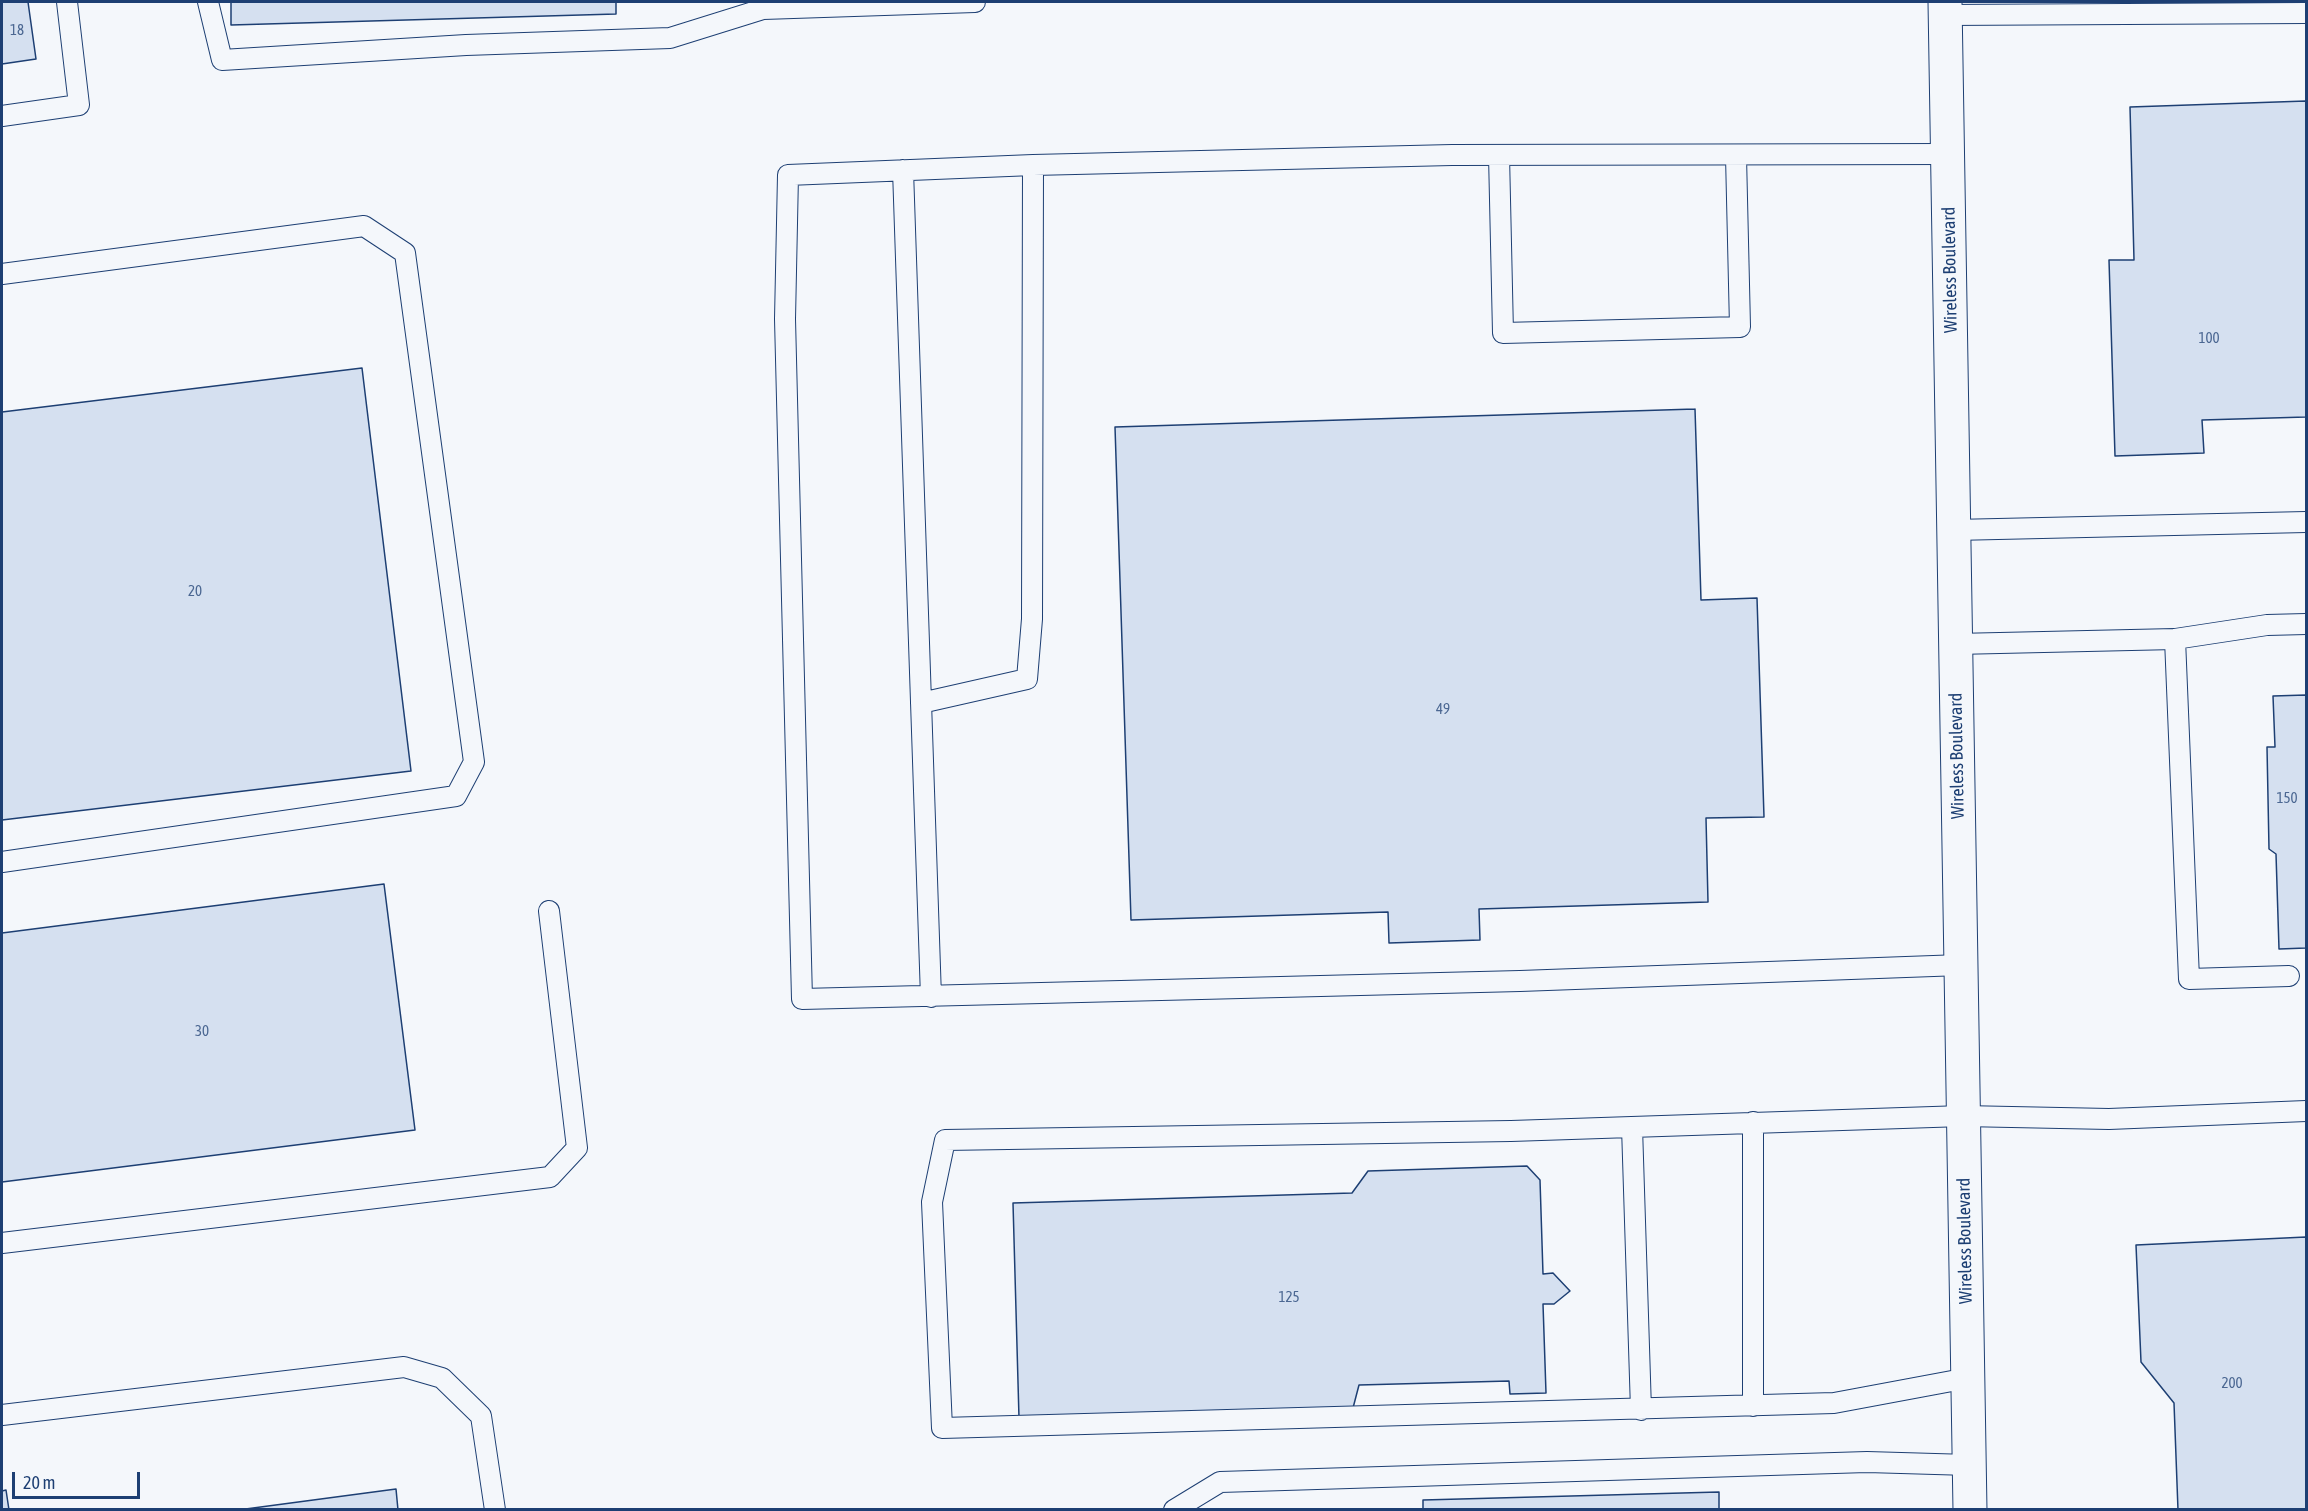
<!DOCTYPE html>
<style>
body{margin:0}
#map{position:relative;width:2308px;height:1511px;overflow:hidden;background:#f4f7fb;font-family:"Asap Condensed",sans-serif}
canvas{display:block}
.frame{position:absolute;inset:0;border:3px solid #1d3f73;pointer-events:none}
.scale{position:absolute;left:12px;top:1472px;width:128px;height:27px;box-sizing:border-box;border:3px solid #1d3f73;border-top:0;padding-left:8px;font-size:18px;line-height:21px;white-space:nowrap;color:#1d3f73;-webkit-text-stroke:4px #f4f7fb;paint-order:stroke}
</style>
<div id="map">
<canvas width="2308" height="1511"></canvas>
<div class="frame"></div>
<div class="scale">20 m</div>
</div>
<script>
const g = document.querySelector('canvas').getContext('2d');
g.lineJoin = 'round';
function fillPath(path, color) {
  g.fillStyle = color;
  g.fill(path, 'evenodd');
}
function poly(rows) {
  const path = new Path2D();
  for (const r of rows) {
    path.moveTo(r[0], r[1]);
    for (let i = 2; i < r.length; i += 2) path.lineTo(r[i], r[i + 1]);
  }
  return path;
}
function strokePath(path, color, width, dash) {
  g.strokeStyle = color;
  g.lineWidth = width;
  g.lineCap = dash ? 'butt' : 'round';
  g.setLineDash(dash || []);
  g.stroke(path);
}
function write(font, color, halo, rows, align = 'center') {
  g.font = font + ' "Asap Condensed",sans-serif';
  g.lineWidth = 4.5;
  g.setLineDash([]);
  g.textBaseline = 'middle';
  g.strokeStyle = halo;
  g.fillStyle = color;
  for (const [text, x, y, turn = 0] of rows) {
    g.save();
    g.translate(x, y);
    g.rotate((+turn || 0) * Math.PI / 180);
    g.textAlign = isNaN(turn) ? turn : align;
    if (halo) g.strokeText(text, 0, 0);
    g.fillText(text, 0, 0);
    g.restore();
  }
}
const building = poly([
 [2,2,28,2,36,59,2,64,2,2],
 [231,2,616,2,616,14,231,25,231,2],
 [2306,101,2306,417,2202,420,2204,453,2115,456,2109,260,2134,260,2130,107,2306,101],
 [362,368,411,771,2,820,2,412,362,368],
 [1695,409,1701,600,1757,598,1764,817,1706,818,1708,902,1479,909,1480,940,1389,943,1388,912,1131,920,1115,427,1695,409],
 [2306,695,2306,948,2279,949,2276,854,2269,849,2267,747,2275,747,2273,696,2306,695],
 [384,884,415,1130,2,1182,2,933,384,884],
 [1527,1166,1540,1180,1543,1274,1553,1273,1570,1291,1554,1304,1543,1304,1546,1393,1510,1394,1509,1381,1359,1385,1353,1408,1019,1418,1013,1203,1352,1193,1368,1171,1527,1166],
 [2306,1237,2306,1510,2178,1510,2174,1403,2141,1362,2136,1245,2306,1237],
 [396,1489,398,1510,238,1510,396,1489],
 [6,1490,9,1510,2,1510,2,1491,6,1490],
 [1719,1492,1719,1510,1423,1510,1423,1500,1719,1492]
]);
fillPath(building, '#d5e0f0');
strokePath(building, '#1d3f73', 1.5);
const service = poly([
 [208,2,222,60,466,45,670,38,763,9,975,2],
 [1946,15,2306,13],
 [2,116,79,105,67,2],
 [1948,154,1452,155,1033,165,788,175,785,319,802,999,1520,981,1961,965],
 [1499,155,1503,333,1740,327,1736,156],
 [903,170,931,997],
 [2,274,364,226,405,253,474,762,456,796,2,862],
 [1954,530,2306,522],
 [2175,639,2267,625,2306,624],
 [1956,644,2175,639,2189,979,2289,976],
 [921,703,1027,679,1032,619,1033,165],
 [1632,1127,1641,1410],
 [2,1243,550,1177,577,1148,549,911],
 [1968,1378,1834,1403,942,1428,932,1202,945,1140,1511,1131,1963,1116,2109,1119,2306,1111],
 [1753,1406,1753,1122],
 [2,1415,404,1367,442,1378,481,1416,495,1510],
 [1174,1510,1220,1482,1867,1462,1969,1465]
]);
const tertiary = poly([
 [1945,2,1970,1510]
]);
strokePath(service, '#1d3f73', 22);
strokePath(tertiary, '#1d3f73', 35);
strokePath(service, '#f4f7fb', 20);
strokePath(tertiary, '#f4f7fb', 33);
write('15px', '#4b6792', null, [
 ["18",17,30],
 ["100",2209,338],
 ["20",195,591],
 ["49",1443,709],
 ["150",2287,798],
 ["30",202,1031],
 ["125",1289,1297],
 ["200",2232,1383]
]);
write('18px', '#1d3f73', '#f4f7fb', [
 ["Wireless Boulevard",1950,270,-91],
 ["Wireless Boulevard",1957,756,-91],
 ["Wireless Boulevard",1965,1241,-91]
]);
</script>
